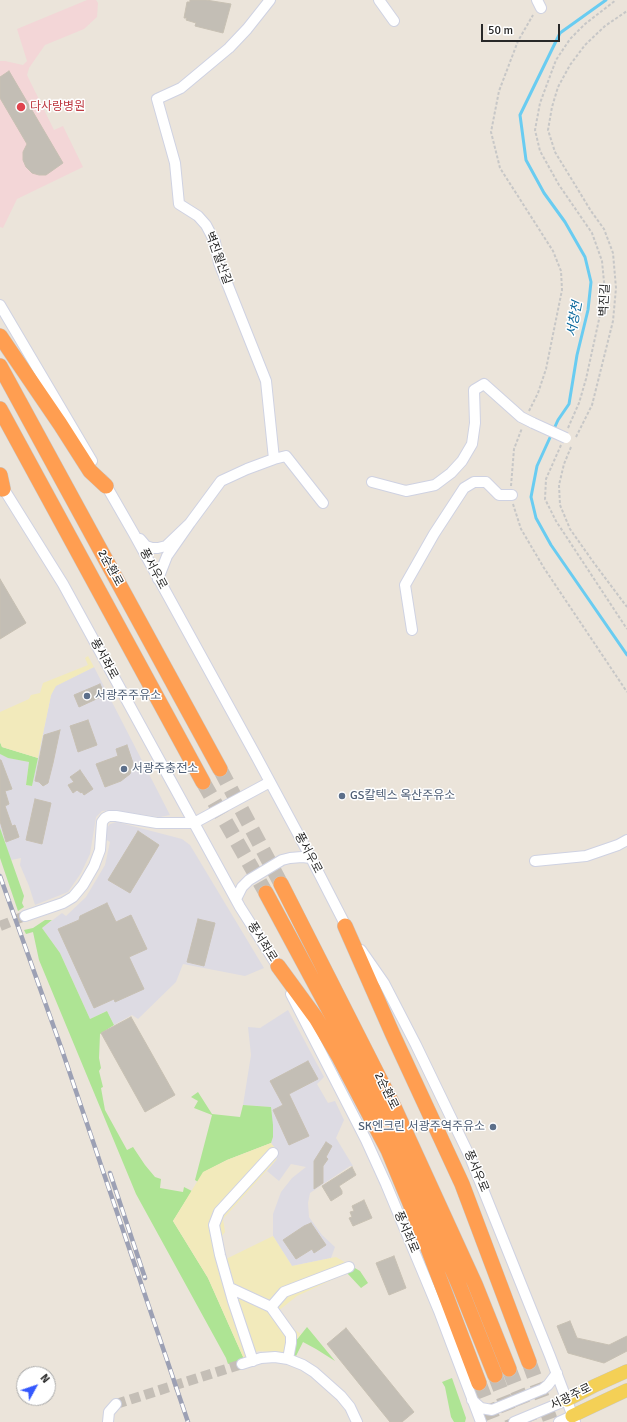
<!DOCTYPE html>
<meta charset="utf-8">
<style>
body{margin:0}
#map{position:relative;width:627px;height:1422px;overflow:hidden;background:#ebe4da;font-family:Signika,sans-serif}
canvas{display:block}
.north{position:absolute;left:16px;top:1366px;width:40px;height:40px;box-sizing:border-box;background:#fff;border:1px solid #a9a9a9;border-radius:50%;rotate:50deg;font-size:11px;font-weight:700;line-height:16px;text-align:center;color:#282828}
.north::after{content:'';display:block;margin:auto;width:14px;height:18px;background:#3458fe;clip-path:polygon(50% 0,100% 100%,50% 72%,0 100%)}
.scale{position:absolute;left:481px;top:24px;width:79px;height:18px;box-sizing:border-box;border:2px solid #282828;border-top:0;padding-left:5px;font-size:12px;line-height:14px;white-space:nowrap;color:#282828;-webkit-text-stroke:3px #fff;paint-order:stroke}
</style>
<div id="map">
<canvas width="627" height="1422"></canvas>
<div class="north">N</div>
<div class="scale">50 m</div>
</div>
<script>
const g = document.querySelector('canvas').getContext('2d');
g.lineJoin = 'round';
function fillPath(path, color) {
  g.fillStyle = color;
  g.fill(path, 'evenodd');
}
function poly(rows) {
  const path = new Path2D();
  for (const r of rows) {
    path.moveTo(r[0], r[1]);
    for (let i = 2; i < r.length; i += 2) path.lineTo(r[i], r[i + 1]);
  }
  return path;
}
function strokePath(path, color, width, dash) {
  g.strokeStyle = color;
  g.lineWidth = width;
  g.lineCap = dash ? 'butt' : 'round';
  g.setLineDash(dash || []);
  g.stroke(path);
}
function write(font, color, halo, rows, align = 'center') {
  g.font = font + ' Signika,"Noto Sans KR",sans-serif';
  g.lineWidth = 3;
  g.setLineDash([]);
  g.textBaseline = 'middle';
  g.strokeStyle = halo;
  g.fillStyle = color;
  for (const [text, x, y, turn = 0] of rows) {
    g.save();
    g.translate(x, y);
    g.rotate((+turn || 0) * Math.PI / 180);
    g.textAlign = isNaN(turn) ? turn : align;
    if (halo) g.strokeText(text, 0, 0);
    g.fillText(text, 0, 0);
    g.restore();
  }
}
fillPath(poly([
 [94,667,170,815,160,817,113,810,102,811,96,817,90,854,81,873,68,892,35,905,29,886,20,865,21,858,11,860,0,828,0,754,9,758,29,762,26,785,32,786,51,695,55,686],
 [117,822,182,839,190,845,264,968,245,976,183,964,176,982,138,1019,132,1015,114,1025,107,1011,90,1019,60,953,42,928,62,913,66,916,86,897,105,865,110,842,105,839,105,831,110,824],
 [288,1010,324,1077,317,1084,328,1103,335,1101,344,1120,336,1138,353,1166,350,1166,310,1193,308,1203,309,1217,322,1235,335,1247,331,1258,292,1266,273,1236,273,1214,281,1192,292,1178,306,1167,291,1164,279,1181,267,1171,276,1160,278,1152,271,1143,273,1137,271,1107,243,1105,251,1055,248,1027,260,1028]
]), '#dddbe3');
fillPath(poly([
 [87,0,96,0,98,3,97,17,84,29,45,45,29,68,27,75,54,130,63,126,83,167,17,199,3,228,0,227,0,61,5,61,23,65,27,61,17,29]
]), '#f3d6d7');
fillPath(poly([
 [0,742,2,747,38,758,32,786,26,785,29,762,8,758,0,754],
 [0,828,24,896,22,903,24,907,18,911,0,858],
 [45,920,52,920,42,928,60,953,90,1019,107,1011,114,1025,100,1034,99,1058,101,1068,99,1071,103,1087,101,1088,105,1110,127,1150,133,1147,145,1165,155,1177,161,1179,160,1188,183,1192,184,1187,192,1191,173,1221,208,1278,244,1359,228,1364,226,1358,136,1194,39,960,33,932,26,934,24,930,33,928],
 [198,1092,212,1114,240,1117,243,1105,271,1107,273,1125,273,1137,271,1143,227,1160,204,1172,198,1182,195,1180,212,1115,194,1108,198,1101,191,1097],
 [353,1267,360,1271,368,1283,361,1288,347,1273],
 [307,1327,335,1361,316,1349,303,1342,296,1356,292,1354,295,1342],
 [452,1378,466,1418,465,1422,454,1422,451,1417,445,1387,442,1382]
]), '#aee494');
fillPath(poly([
 [88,656,94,667,56,686,51,695,38,758,2,747,0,742,0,712,29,699,31,695,40,693,43,683,88,665,85,658],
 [271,1143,278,1152,276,1160,223,1219,225,1232,221,1237,226,1259,273,1236,292,1266,336,1257,353,1267,347,1273,297,1296,278,1311,292,1328,301,1334,284,1353,258,1351,244,1359,208,1278,173,1221,203,1172,227,1160]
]), '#f2eabb');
strokePath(poly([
 [606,0,560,33,520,115,526,160,544,193,565,222,585,257,591,282,588,310,577,355,569,404,558,420,537,466,531,497,536,518,551,545,627,655]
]), '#69ccf1', 3);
const building = poly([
 [190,0,206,0,231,4,223,33,195,26,196,23,186,20,187,18,184,18,187,2,190,2,190,0],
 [9,71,63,163,46,175,39,175,32,173,26,167,23,160,23,152,27,144,0,98,0,77,9,71],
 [0,579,26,623,0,639,0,579],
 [100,684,105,695,79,707,74,695,100,684],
 [88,720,97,745,78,752,70,726,88,720],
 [60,730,53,763,48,783,43,786,39,782,35,781,44,735,60,730],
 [127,745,133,763,130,774,121,781,105,787,96,764,118,756,116,749,127,745],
 [0,760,1,760,12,789,5,791,9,804,5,806,12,826,15,825,19,837,6,842,0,821,0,760],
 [80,770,93,789,84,795,82,792,81,793,77,790,73,793,68,785,74,782,70,777,80,770],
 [35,799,51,803,42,844,26,840,35,799],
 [138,831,159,845,130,893,108,880,138,831],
 [107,903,116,922,131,915,147,949,129,957,144,989,115,1002,114,999,94,1008,58,929,79,920,80,916,107,903],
 [198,919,215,923,204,966,187,962,198,919],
 [131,1017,175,1095,145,1112,101,1033,131,1017],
 [308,1061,318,1079,289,1094,309,1136,289,1145,273,1110,283,1105,270,1081,308,1061],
 [326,1142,332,1146,326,1157,328,1159,323,1166,323,1183,314,1189,314,1161,326,1142],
 [352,1167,356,1175,339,1186,342,1191,342,1194,331,1201,322,1186,352,1167],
 [364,1200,372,1218,353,1226,349,1218,352,1217,350,1212,354,1211,352,1206,364,1200],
 [311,1223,326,1245,314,1253,312,1249,296,1259,283,1240,304,1226,311,1223],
 [394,1256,406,1288,389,1295,376,1263,394,1256],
 [570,1321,577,1338,609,1345,627,1336,627,1351,604,1363,568,1353,557,1326,570,1321],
 [346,1328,414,1412,402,1422,390,1422,327,1344,346,1328]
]);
fillPath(building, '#c3beb5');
strokePath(building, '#c7c0b3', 1);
strokePath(poly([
 [0,926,25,916],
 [116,1404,242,1364]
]), '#c4beb6', 10, [10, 5]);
strokePath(poly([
 [220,769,281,884],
 [203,782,266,893],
 [529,1362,551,1422],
 [509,1369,530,1422],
 [495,1375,513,1422],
 [479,1383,494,1422]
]), '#c4beb6', 15, [15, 8]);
const minor = poly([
 [270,0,247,29,229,48,181,88,157,99,175,163,179,204,198,216,206,225,215,242,219,263,266,381,274,459],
 [379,0,394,21],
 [537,0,541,8],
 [0,305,92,461],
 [103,480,134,534,255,754,311,858,348,930],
 [372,482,406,491,435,485,451,473,462,461,472,444,475,423,474,390,484,384,521,417,533,423],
 [0,483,63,584,240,907,280,970],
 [190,523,221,481,247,469,274,459,286,456,323,503],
 [140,539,146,546,152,548,158,548,166,546,190,523,167,556,158,579],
 [412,630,405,585,434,534,464,488,474,482,486,482,499,495,512,495],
 [535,861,586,856,618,845,627,840],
 [236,899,242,887,249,880,282,860,290,858,302,857,311,858],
 [25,916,63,903,73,897,83,885,94,866,100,850,102,822,105,818,109,816,116,816,157,823,194,823,270,782],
 [361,950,384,983,416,1045,470,1157,550,1356,575,1422],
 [291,994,366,1140,386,1184,439,1311,481,1422],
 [230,1288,271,1307],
 [288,1359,291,1343,291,1335,271,1307,284,1292,349,1267],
 [253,1361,233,1301,220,1255,214,1225,219,1212,273,1153],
 [242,1364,261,1358,275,1357,288,1359,303,1365,314,1372,341,1396,350,1407,357,1422],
 [472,1400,481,1408,492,1410,543,1389,548,1385,557,1373],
 [108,1422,109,1412,116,1404],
 [514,1422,567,1400],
 [559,1422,572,1416]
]);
const major = poly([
 [567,1400,594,1386,627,1371],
 [572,1416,627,1390]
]);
const highway = poly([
 [0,336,60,424,90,471,106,486],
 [0,366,220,769],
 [0,409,203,782],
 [0,475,3,489],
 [281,884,395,1109,475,1284,509,1369],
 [266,893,343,1036,394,1136,459,1285,495,1375],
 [345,926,393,1035,462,1184,529,1362],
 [278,966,316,1018,339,1057,388,1150,423,1235,479,1383]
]);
strokePath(minor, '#cfd2e2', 12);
strokePath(major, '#c7c7c7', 14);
strokePath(highway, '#c7c7c7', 16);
strokePath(poly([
 [529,411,538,393,546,369,562,290,561,271,553,251,500,168,491,132,499,91,518,41,533,15],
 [568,428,579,403,586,379,605,292,602,261,592,233,559,185,540,151,535,130,540,103,556,60,570,39,585,24,616,0],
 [576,437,592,405,613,321,616,288,613,253,604,229,591,211,555,152,548,130,552,107,558,87,570,65,585,45,605,26,627,11],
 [561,445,546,479,545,499,556,521,627,629],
 [571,447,564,464,559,485,560,505,570,529,594,563,627,607],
 [511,486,514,449,522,428],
 [513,504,521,529,544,568,627,692]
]), '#c7c7c7', 2, [3, 2]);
strokePath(minor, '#fff', 10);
strokePath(major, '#f4d056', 13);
strokePath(highway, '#ff9e51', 15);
const rail = poly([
 [0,876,62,1050,188,1422],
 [110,1173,145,1278]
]);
strokePath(rail, '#9ca0b4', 4.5);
strokePath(rail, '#fff', 3, [9]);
const minorBridge = poly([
 [533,423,566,438]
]);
strokePath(minorBridge, '#cfd2e2', 12, []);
strokePath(minorBridge, '#fff', 10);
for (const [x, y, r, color] of [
 [21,107,5,"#e0444e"],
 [87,696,4,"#5c6f8a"],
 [124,769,4,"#5c6f8a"],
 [342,796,4,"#5c6f8a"],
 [493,1127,4,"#5c6f8a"]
]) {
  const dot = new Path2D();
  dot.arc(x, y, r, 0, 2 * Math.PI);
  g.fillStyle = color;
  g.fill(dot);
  strokePath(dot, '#fff', 1.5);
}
write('12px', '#be3a42', '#fff', [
 ["다사랑병원",30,107]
], 'left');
write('12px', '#282828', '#fff', [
 ["벽진월산길",218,258,70],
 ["벽진길",605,300,-87],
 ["2순환로",110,568,61],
 ["풍서우로",153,569,62],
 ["풍서좌로",104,659,61],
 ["풍서우로",308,853,62],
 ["풍서좌로",262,942,58],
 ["2순환로",386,1091,64],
 ["풍서우로",476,1171,67],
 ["풍서좌로",406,1232,67],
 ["서광주로",571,1397,-26]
]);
write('12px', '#4e5e75', '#fff', [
 ["서광주주유소",95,696],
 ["서광주충전소",132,769],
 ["GS칼텍스 옥산주유소",350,796],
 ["SK엔크린 서광주역주유소",485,1127,"right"]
], 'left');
write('italic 13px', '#0a689b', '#fff', [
 ["서창천",575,319,-80]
]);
</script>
